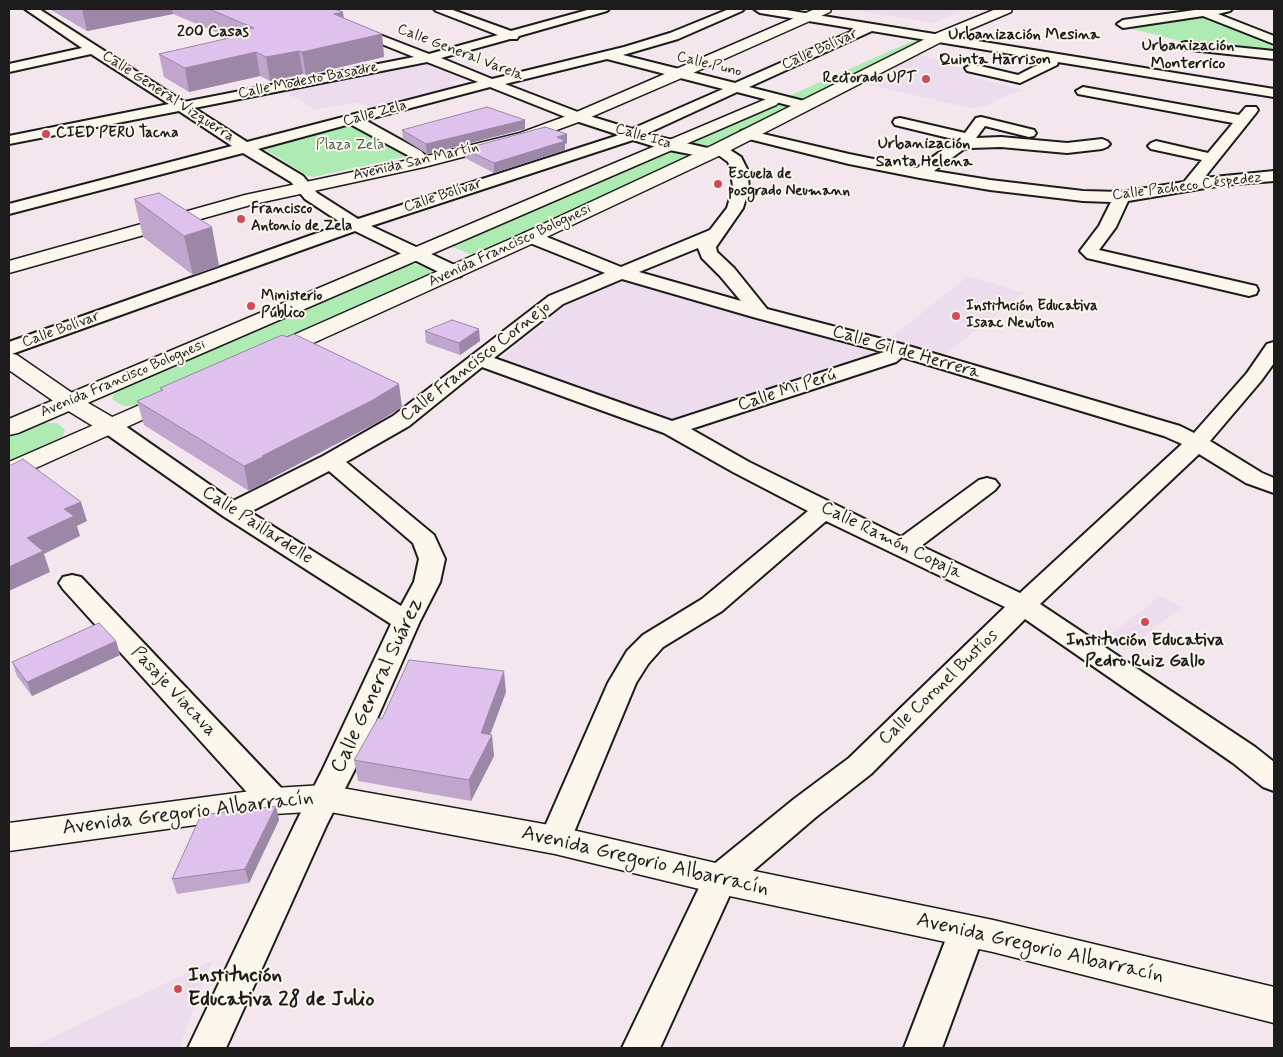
<!DOCTYPE html>
<meta charset="utf-8">
<style>
body{margin:0}
#map{position:relative;width:1283px;height:1057px;overflow:hidden;background:#f3e7ed;font-family:Mynerve,sans-serif}
canvas{display:block}
.frame{position:absolute;inset:0;border:10px solid #1c1c1c;pointer-events:none}
</style>
<div id="map">
<canvas width="1283" height="1057"></canvas>
<div class="frame"></div>
</div>
<script>
const g = document.querySelector('canvas').getContext('2d');
g.lineJoin = 'round';
function fillPath(path, color) {
  g.fillStyle = color;
  g.fill(path, 'evenodd');
}
function poly(rows) {
  const path = new Path2D();
  for (const r of rows) {
    path.moveTo(r[0], r[1]);
    for (let i = 2; i < r.length; i += 2) path.lineTo(r[i], r[i + 1]);
  }
  return path;
}
function strokePath(path, color, width, dash) {
  g.strokeStyle = color;
  g.lineWidth = width;
  g.lineCap = dash ? 'butt' : 'round';
  g.setLineDash(dash || []);
  g.stroke(path);
}
function write(font, color, halo, rows, align = 'center') {
  g.font = font + ' Mynerve,sans-serif';
  g.lineWidth = 4;
  g.setLineDash([]);
  g.textBaseline = 'middle';
  g.strokeStyle = halo;
  g.fillStyle = color;
  for (const [text, x, y, turn = 0] of rows) {
    g.save();
    g.translate(x, y);
    g.rotate((+turn || 0) * Math.PI / 180);
    g.textAlign = isNaN(turn) ? turn : align;
    if (halo) g.strokeText(text, 0, 0);
    g.fillText(text, 0, 0);
    g.restore();
  }
}
fillPath(poly([
 [848,9,966,9,933,23],
 [914,54,946,61,954,66,969,71,968,73,971,76,1021,90,993,101,997,102,974,109,862,83],
 [428,64,463,79,449,82,460,88,373,110,361,103,351,103,316,110,282,90],
 [968,276,1024,293,942,357,888,340],
 [612,283,627,283,870,351,873,358,679,421,668,422,587,393,586,388,570,382,559,382,502,361,502,357,553,317,556,311],
 [1160,596,1182,607,1125,651,1107,637],
 [212,961,179,1048,30,1048]
]), '#eddced');
fillPath(poly([
 [1198,14,1266,38,1274,42,1274,54,1197,45,1124,27],
 [919,38,927,39,808,100,793,98,791,95],
 [775,104,784,104,790,109,711,148,700,149,690,147,689,143],
 [353,122,409,156,313,177,308,176,261,147],
 [672,152,686,154,689,159,475,256,453,247,453,243,662,153],
 [414,264,428,268,433,273,426,280,141,405,123,406,112,399,116,390,395,267],
 [39,423,57,423,65,430,60,442,9,464,9,436]
]), '#adebb2');
const street = poly([
 [25,9,39,9,184,102,414,57,299,11,297,9,313,9,429,54,498,35,436,11,434,9,450,9,511,31,591,9,609,9,607,11,519,36,517,39,510,39,441,58,492,79,624,47,670,33,729,9,744,9,742,11,678,39,623,55,735,83,857,29,760,13,754,9,780,9,1274,89,1274,97,1058,62,1057,65,1020,83,967,71,965,68,972,64,1018,75,1047,60,872,31,749,87,808,102,810,105,808,108,803,109,737,92,646,134,712,149,714,146,719,144,724,146,741,157,747,169,749,188,743,208,716,247,717,252,734,268,767,309,905,345,1180,426,1194,433,1247,373,1267,344,1274,342,1274,363,1261,381,1210,441,1262,473,1274,478,1274,493,1246,483,1199,454,1040,604,1255,747,1274,762,1274,791,1263,787,1233,763,1025,619,871,774,816,817,733,888,660,1048,622,1048,708,869,794,799,849,758,1005,607,826,521,722,611,663,647,648,664,636,683,567,849,555,853,543,849,539,840,608,683,627,651,643,635,702,599,808,511,733,472,664,433,482,367,409,426,346,462,434,535,445,559,440,582,420,621,354,771,327,824,226,1048,188,1048,295,824,322,771,391,624,223,516,102,431,99,426,102,421,110,419,118,421,233,501,323,456,393,416,549,296,605,273,525,241,522,237,525,233,531,232,537,233,621,267,710,230,727,208,733,188,731,169,728,162,717,154,710,158,659,148,633,140,371,226,461,268,463,272,461,276,454,278,447,276,355,231,9,355,9,342,343,224,305,199,291,182,243,153,9,214,9,204,232,146,179,111,9,144,9,136,169,104,91,54,9,72,9,64,82,48,25,9],
 [607,59,723,89,632,129,583,114,505,84,607,59],
 [427,62,478,82,247,142,194,108,427,62],
 [490,87,573,120,619,135,358,219,317,193,303,176,258,149,350,124,411,157,418,165,430,165,432,162,421,151,365,120,490,87],
 [698,248,702,258,720,276,741,301,639,272,698,248],
 [622,279,753,317,884,352,672,421,494,358,563,304,622,279],
 [902,357,1164,436,1182,444,1020,593,921,546,995,490,999,485,995,480,987,478,979,480,901,537,749,462,691,429,896,362,902,357],
 [329,471,413,543,419,559,414,582,401,606,250,512,329,471],
 [1202,9,1232,9,1230,11,1218,14,1274,36,1274,44,1203,16,1123,28,1117,24,1123,20,1202,9],
 [1186,42,1274,51,1274,59,1182,49,1180,46,1182,43,1186,42],
 [1083,87,1239,115,1246,107,1256,107,1258,110,1256,113,1204,178,1274,171,1274,181,1223,185,1128,201,1116,227,1099,250,1256,286,1258,290,1256,294,1249,296,1087,258,1080,251,1099,226,1111,202,1083,201,990,190,920,178,849,164,741,137,739,134,741,131,746,130,849,154,917,168,957,140,895,125,893,122,895,119,900,118,965,133,976,118,981,117,1034,130,1036,133,1034,136,1029,137,985,126,976,138,1001,137,1067,143,1102,139,1107,141,1110,144,1107,147,1102,149,1067,153,1001,147,970,148,964,149,934,171,990,180,1083,191,1121,192,1184,182,1202,160,1151,149,1148,146,1151,143,1156,141,1208,153,1233,123,1078,94,1076,91,1083,87],
 [72,575,81,577,285,792,290,801,285,810,274,813,263,810,63,589,59,583,63,577,72,575],
 [967,916,979,921,985,931,942,1048,904,1048,949,931,955,921,967,916]
]);
const secondary = poly([
 [815,9,831,9,830,12,684,77,584,120,532,139,424,167,254,204,9,273,9,261,245,195,423,157,520,133,572,114,815,9],
 [9,353,17,355,78,397,119,421,122,426,119,431,110,433,101,431,62,407,9,370,9,353],
 [325,785,555,826,720,864,993,920,1274,987,1274,1023,993,952,720,894,555,854,325,811,274,814,9,851,9,823,274,788,325,785]
]);
const primary = poly([
 [996,9,1012,9,1011,12,945,40,725,153,538,241,278,359,270,361,262,359,259,354,262,349,524,233,713,145,935,34,996,9],
 [771,97,776,99,779,102,776,105,18,433,9,435,9,419,771,97],
 [174,390,182,392,186,397,182,402,18,476,9,479,9,462,174,390]
]);
strokePath(street, '#1c1c1c', 4);
strokePath(secondary, '#1c1c1c', 3);
strokePath(primary, '#1c1c1c', 3);
fillPath(street, '#fbf7ec');
fillPath(secondary, '#fbf7ec');
fillPath(primary, '#fbf7ec');
fillPath(poly([
 [51,9,334,9,344,18,382,34,384,57,306,75,303,74,270,81,260,76,189,92,164,77,159,54,224,40,223,35,173,14,87,31,51,10],
 [525,120,525,129,427,154,403,139,402,130],
 [567,143,565,144,565,150,494,173,465,158,464,149],
 [159,193,219,266,193,275,143,237,134,199],
 [425,331,480,341,460,355,426,343],
 [160,388,402,407,376,423,268,480,268,481,249,491,144,425,137,401,161,391],
 [116,641,120,655,32,696,17,676,12,662],
 [506,692,490,735,494,756,471,801,358,781,354,760,382,719],
 [276,806,279,820,249,883,177,894,172,879]
]), '#c0a6cd');
fillPath(poly([
 [82,9,172,9,173,14,87,31],
 [343,12,346,34,334,14],
 [382,34,384,57,306,75,302,52],
 [299,51,303,74,270,81,266,57],
 [256,52,260,76,189,92,185,68],
 [525,120,525,129,427,154,426,144],
 [567,134,567,143,565,144,565,150,494,173,494,163,557,137],
 [212,227,219,266,193,275,184,236],
 [479,329,480,341,460,355,459,343],
 [399,384,402,407,376,423,268,480,268,481,249,491,244,466,262,456],
 [81,502,87,521,77,526,80,536,44,554,50,572,9,591,9,567,27,538,64,509],
 [116,641,120,655,32,696,27,682],
 [504,671,506,692,485,748,492,735,494,756,471,801,469,780,481,733],
 [276,806,279,820,249,883,245,869]
]), '#9c87a7');
const building = poly([
 [209,9,334,9,343,12,334,14,382,34,302,52,299,51,266,57,256,52,185,68,159,54,229,38,223,35,254,28,209,9],
 [487,107,525,120,426,144,402,130,487,107],
 [545,127,567,134,557,137,565,141,494,163,464,149,545,127],
 [159,193,212,227,184,236,134,199,159,193],
 [452,320,479,329,459,343,425,331,452,320],
 [294,334,399,384,373,400,262,456,263,457,244,466,137,401,163,390,160,388,282,335,287,337,294,334],
 [23,459,81,502,64,509,74,516,27,538,43,551,9,567,9,466,23,459],
 [99,623,116,641,27,682,12,662,99,623],
 [409,660,504,671,481,733,492,735,469,780,354,760,378,718,382,719,409,660],
 [276,806,245,869,172,879,201,815,276,806]
]);
fillPath(building, '#dfc1ee');
strokePath(building, '#9c87a7', 1);
for (const [x, y, r, color] of [
 [926,79,5,"#d1495b"],
 [46,134,5,"#d1495b"],
 [718,184,5,"#d1495b"],
 [241,219,5,"#d1495b"],
 [251,306,5,"#d1495b"],
 [956,316,5,"#d1495b"],
 [1145,622,5,"#d1495b"],
 [178,989,5,"#d1495b"]
]) {
  const dot = new Path2D();
  dot.arc(x, y, r, 0, 2 * Math.PI);
  g.fillStyle = color;
  g.fill(dot);
  strokePath(dot, '#fbf7ec', 2);
}
write('15px', '#1c1c1c', '#fbf7ec', [
 ["Calle Bolívar",820,50,-24],
 ["Calle General Varela",460,53,21],
 ["Calle Puno",709,65,14],
 ["Calle Modesto Basadre",308,81,-11],
 ["Calle General Vizquerra",168,97,33],
 ["Calle Zela",375,114,-15],
 ["Calle Ica",643,137,16],
 ["Avenida San Martín",416,162,-13],
 ["Calle Pacheco Céspedez",1187,187,-7],
 ["Calle Bolívar",443,196,-18],
 ["Avenida Francisco Bolognesi",510,246,-25],
 ["Calle Bolívar",61,330,-20],
 ["Avenida Francisco Bolognesi",123,379,-23]
]);
write('bold 15px', '#1c1c1c', '#fbf7ec', [
 ["Rectorado UPT",916,79,"right"],
 ["CIED PERU Tacna",56,134],
 ["Escuela de",728,175],
 ["posgrado Neumann",728,192],
 ["Francisco",251,210],
 ["Antonio de Zela",251,227],
 ["Ministerio",261,297],
 ["Público",261,314],
 ["Institución Educativa",966,307],
 ["Isaac Newton",966,324]
], 'left');
write('15px', '#485a49', '#fbf7ec', [
 ["Plaza Zela",350,146]
]);
write('bold 16px', '#1c1c1c', '#fbf7ec', [
 ["200 Casas",213,33],
 ["Urbanización Mesina",1024,36],
 ["Urbanización",1188,47],
 ["Monterrico",1188,65],
 ["Quinta Harrison",995,61],
 ["Urbanización",924,145],
 ["Santa Helena",924,163]
]);
write('18px', '#1c1c1c', '#fbf7ec', [
 ["Calle Gil de Herrera",906,353,16],
 ["Calle Francisco Cornejo",476,362,-38],
 ["Calle Mi Perú",787,391,-18],
 ["Calle Paillardelle",257,526,33],
 ["Calle Ramón Copaja",891,541,26],
 ["Calle Coronel Bustíos",939,688,-44],
 ["Pasaje Viacava",173,692,47]
]);
write('bold 18px', '#1c1c1c', '#fbf7ec', [
 ["Institución Educativa",1145,641],
 ["Pedro Ruiz Gallo",1145,662]
]);
write('21px', '#1c1c1c', '#fbf7ec', [
 ["Calle General Suárez",378,686,-65],
 ["Avenida Gregorio Albarracín",188,814,-7],
 ["Avenida Gregorio Albarracín",645,862,13],
 ["Avenida Gregorio Albarracín",1040,949,13]
]);
write('bold 21px', '#1c1c1c', '#fbf7ec', [
 ["Institución",188,977],
 ["Educativa 28 de Julio",188,1001]
], 'left');
</script>
